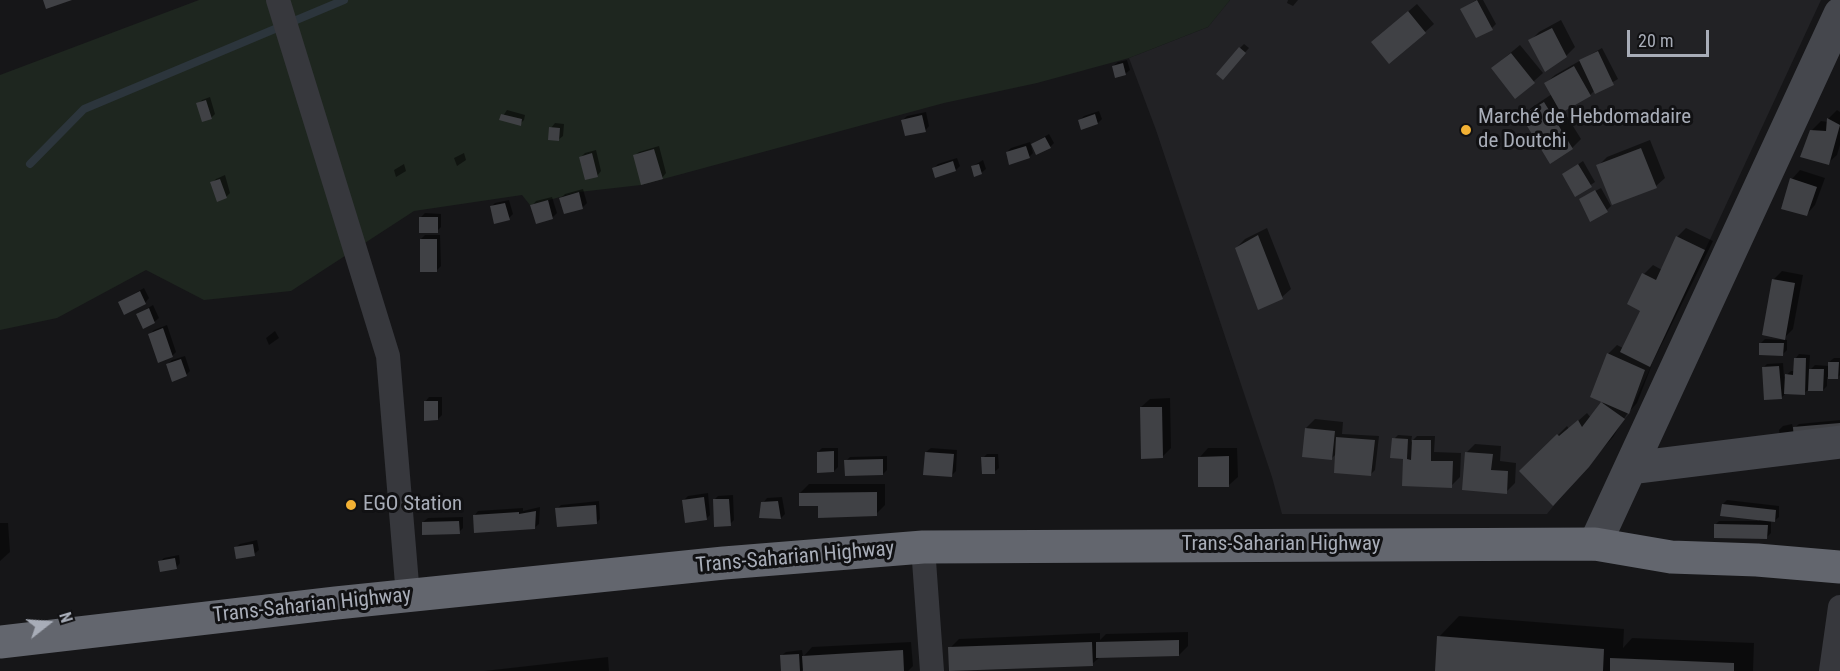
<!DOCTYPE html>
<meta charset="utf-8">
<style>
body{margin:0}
#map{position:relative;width:1840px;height:671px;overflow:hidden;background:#161618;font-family:"Roboto Condensed",sans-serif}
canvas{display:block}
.north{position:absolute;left:18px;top:593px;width:60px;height:60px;-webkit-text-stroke:4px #111113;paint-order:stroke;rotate:73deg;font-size:16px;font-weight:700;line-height:24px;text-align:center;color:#a8adb8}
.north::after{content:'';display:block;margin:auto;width:21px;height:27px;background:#a8adb8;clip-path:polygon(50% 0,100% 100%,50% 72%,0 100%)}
.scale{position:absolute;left:1627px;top:30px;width:82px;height:27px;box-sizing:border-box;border:3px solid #a8adb8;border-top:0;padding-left:8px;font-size:18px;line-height:21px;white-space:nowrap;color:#a8adb8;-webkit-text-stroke:4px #111113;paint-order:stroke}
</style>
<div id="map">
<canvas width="1840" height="671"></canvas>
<div class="north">N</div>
<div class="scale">20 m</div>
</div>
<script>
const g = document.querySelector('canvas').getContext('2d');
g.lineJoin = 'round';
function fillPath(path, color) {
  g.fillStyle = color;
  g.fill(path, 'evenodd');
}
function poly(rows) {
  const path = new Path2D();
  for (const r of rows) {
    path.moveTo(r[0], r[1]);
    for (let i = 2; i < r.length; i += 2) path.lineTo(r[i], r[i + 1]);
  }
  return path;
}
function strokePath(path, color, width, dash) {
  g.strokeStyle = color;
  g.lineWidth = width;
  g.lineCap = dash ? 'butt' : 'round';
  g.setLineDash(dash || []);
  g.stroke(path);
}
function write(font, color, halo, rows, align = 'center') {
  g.font = font + ' "Roboto Condensed",sans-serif';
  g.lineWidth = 6;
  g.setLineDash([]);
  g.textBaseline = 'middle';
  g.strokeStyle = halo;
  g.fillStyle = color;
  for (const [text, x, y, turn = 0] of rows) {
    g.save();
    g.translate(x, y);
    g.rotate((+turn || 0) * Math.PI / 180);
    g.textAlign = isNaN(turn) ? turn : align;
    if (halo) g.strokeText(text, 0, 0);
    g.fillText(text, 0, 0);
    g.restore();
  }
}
fillPath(poly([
 [1230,0,1821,0,1629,414,1547,514,1282,514,1272,477,1156,130,1129,58,1208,27]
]), '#222225');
fillPath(poly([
 [199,0,1230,0,1208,27,1129,58,1037,83,944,103,641,185,579,192,530,205,522,195,414,211,291,291,204,300,146,270,57,318,0,330,0,75]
]), '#1e261f');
fillPath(poly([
 [1288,0,1298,0,1293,6,1287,3],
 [1476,0,1483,0,1496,24,1492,28,1462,9],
 [1417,4,1434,24,1425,32,1382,34],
 [1561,20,1575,47,1566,56,1530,41,1539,32],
 [1244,44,1249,48,1222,78,1240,48],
 [1520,45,1543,73,1516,97,1502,60],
 [1602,48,1618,79,1596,92,1595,90,1590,95,1563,110,1581,139,1572,148,1523,116,1531,108,1552,94,1546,83,1555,75],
 [1127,60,1130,70,1125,74,1113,66,1118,62],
 [210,97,215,114,211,118,198,104,202,100],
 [507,110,525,115,524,120,520,124,501,119],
 [1837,110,1840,112,1840,145,1837,155,1828,163,1812,130,1821,121,1828,122,1828,119],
 [1099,111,1102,119,1098,123,1080,120,1084,116],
 [926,112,929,126,925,131,903,120,907,116],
 [555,123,564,124,563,136,558,140,551,128],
 [1049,134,1054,143,1050,147,1032,144],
 [1650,140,1665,178,1656,186,1598,166,1607,157],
 [1030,142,1033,153,1029,157,1007,152,1011,148],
 [659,146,666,173,662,178,634,156,639,152],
 [596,150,601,171,597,176,581,157,585,153],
 [464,153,466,160,457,166,454,158],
 [957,158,960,166,956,170,934,168,938,164],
 [983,160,986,169,981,173,973,166],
 [1583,161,1595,182,1576,195,1564,174],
 [404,164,406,171,396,177,394,170],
 [1800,170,1825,178,1815,205,1807,214,1792,179],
 [225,175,230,193,226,197,212,183,216,179],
 [1601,188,1611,206,1607,210,1580,199],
 [583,189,587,203,583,207,561,198,565,194],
 [552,197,557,213,553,217,532,206,536,201],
 [509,200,513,214,509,218,491,207,495,203],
 [425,213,441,214,441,227,437,231,420,218],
 [1267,228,1291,289,1282,297,1236,248,1245,239],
 [1686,228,1713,241,1653,362,1637,403,1627,414,1613,437,1562,495,1522,471,1567,426,1569,429,1587,413,1591,418,1604,401,1608,354,1617,345,1623,348,1642,310,1629,304,1644,274,1653,265,1662,270,1677,237],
 [425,235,440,235,441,266,437,270,421,239],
 [1782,271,1803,275,1793,329,1783,339,1773,280],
 [144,288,149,298,145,303,120,302],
 [153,305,159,318,154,322,138,314],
 [167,325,176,352,172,356,150,334,154,330],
 [275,331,279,338,269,345,266,338],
 [1765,339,1787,340,1787,350,1783,354,1761,343],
 [1799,354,1810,355,1809,371,1815,365,1829,366,1829,362,1834,358,1840,358,1840,375,1838,377,1827,377,1827,386,1823,390,1809,389,1804,393,1786,393,1781,398,1763,368,1767,364,1783,363,1784,377,1791,371,1795,371,1795,359],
 [185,356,190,371,186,375,168,364,172,360],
 [429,397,442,397,442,415,438,419,425,402],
 [1170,398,1171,448,1162,457,1141,407,1150,399],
 [1315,419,1343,422,1342,434,1379,436,1375,470,1371,474,1337,453,1332,458,1306,428],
 [1840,420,1840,435,1781,440,1779,430,1783,426,1792,424,1793,429,1799,424],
 [1398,435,1412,436,1411,442,1417,436,1435,436,1434,452,1461,453,1460,477,1451,486,1404,460,1394,439],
 [1475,444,1501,446,1500,461,1516,463,1515,483,1506,492,1466,453],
 [822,448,838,448,838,467,834,471,818,452],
 [931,448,957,450,956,471,952,475,926,452],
 [1208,448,1237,448,1238,477,1229,485,1200,457],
 [987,454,998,454,999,468,994,472,983,458],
 [887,456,887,470,883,474,846,461,850,457],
 [809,484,885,484,885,505,876,514,819,504,800,493],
 [708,493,710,515,706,519,684,500,688,496],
 [733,495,734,520,730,524,714,500,718,496],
 [782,497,785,514,781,518,761,517,763,503,767,498],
 [1727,500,1779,506,1779,517,1774,521,1771,520,1771,533,1767,537,1715,525,1719,521,1759,521,1759,519,1723,504],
 [599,501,600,519,596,523,557,509,561,505],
 [540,507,539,524,534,528,474,516,478,511,523,508,523,511],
 [463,517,463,528,459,532,423,522,428,518],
 [0,523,8,523,10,552,0,561],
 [257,540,259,550,254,554,235,548,240,544],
 [179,555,180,563,176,568,160,562,164,558],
 [1459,616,1624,629,1623,648,1632,638,1754,643,1753,671,1436,671,1439,637],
 [1188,632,1188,646,1179,655,1100,657,1092,664,950,648,959,639,1100,633,1100,640,1106,634],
 [911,642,913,666,908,671,804,671,804,668,802,671,782,671,781,656,786,652,802,650,803,657,812,647],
 [608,657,609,671,484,671]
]), '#0007');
strokePath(poly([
 [30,164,84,109,344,0]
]), '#2c353c', 8);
fillPath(poly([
 [43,0,72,0,46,9],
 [1477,0,1493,30,1476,38,1460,9],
 [1408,11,1426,33,1389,64,1371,42],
 [1552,28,1567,57,1545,72,1528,40],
 [1239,47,1246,53,1223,80,1216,74],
 [1598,51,1614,85,1595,94,1579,60],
 [1511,53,1535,83,1515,99,1491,68],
 [1123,63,1126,75,1115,78,1112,66],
 [1574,66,1591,96,1561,113,1544,83],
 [206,100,212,119,202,122,196,103],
 [1544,102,1573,149,1550,164,1521,116],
 [501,114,522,119,521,126,499,120],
 [1095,114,1098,124,1081,130,1078,120],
 [922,115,926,132,905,136,901,120],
 [1827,118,1840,125,1829,165,1800,157,1810,130,1826,131],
 [549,127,560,128,559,141,548,140],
 [1045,137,1051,148,1036,155,1031,144],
 [1026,146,1030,158,1009,165,1006,152],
 [1641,148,1657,188,1612,205,1596,165],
 [654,149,663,179,641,185,633,155],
 [592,153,598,177,585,180,579,157],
 [953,161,956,171,935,178,932,168],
 [979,164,982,174,974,177,971,166],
 [1578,164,1592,187,1575,197,1562,174],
 [1790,178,1817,187,1807,216,1781,209],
 [220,179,227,198,217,202,210,182],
 [1595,190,1608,212,1590,222,1579,199],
 [579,192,583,209,564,214,559,198],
 [548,200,553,219,536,224,530,205],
 [505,203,510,220,494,224,490,206],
 [419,217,438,217,438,233,419,233],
 [1258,235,1283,299,1258,310,1235,248],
 [1676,236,1705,250,1650,367,1620,352,1640,311,1627,304,1642,273,1656,280],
 [420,239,437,239,437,272,420,272],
 [1772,279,1795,283,1785,340,1762,335],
 [140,291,146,304,124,315,118,302],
 [149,308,155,323,143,329,136,314],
 [163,328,173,357,158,363,148,334],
 [1759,343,1784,343,1783,356,1759,355],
 [1607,353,1645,370,1629,414,1590,397],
 [1794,358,1806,358,1805,395,1784,394,1785,374,1793,375],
 [181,359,187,376,172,382,166,364],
 [1828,362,1839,362,1838,379,1828,379],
 [1779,366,1782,399,1764,400,1762,367],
 [1809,369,1824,369,1823,391,1808,391],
 [424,401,438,401,438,420,424,421],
 [1601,402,1625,419,1589,467,1553,506,1519,471,1557,434,1559,436,1578,420,1582,427],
 [1140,407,1162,407,1163,458,1141,459],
 [1840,423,1840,436,1794,441,1793,427],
 [1305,428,1335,431,1332,460,1302,457],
 [1336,437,1375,440,1371,476,1334,473],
 [1392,438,1408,439,1407,459,1411,460,1412,440,1431,440,1431,461,1453,461,1452,488,1402,486,1403,459,1390,458],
 [834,451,834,472,817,473,817,452],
 [925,452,954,454,952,477,923,475],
 [1465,452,1493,454,1491,470,1508,471,1507,494,1462,490],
 [1229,456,1229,487,1198,487,1198,457],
 [981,457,995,457,995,474,982,474],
 [883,459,883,475,845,476,844,460],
 [877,492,877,516,818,518,818,506,799,506,799,493],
 [704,497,707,520,685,523,682,500],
 [713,499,729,499,731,526,714,527],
 [778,501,781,519,759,518,761,502],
 [1722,504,1776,510,1775,522,1720,516],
 [596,505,597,524,557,527,555,508],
 [536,511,535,529,474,533,473,515,519,512,519,514],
 [459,521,460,534,422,535,422,522],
 [1714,524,1768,525,1767,539,1714,538],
 [253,544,255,556,236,559,234,547],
 [175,558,177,569,160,572,158,561],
 [1437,636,1604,649,1603,671,1435,671],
 [1179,640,1179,656,1096,658,1096,642],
 [1092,642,1093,666,949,671,948,647],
 [903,650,904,671,803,671,802,656],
 [799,654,800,671,781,671,780,655],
 [1610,658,1734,663,1734,671,1610,671]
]), '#404145');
strokePath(poly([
 [278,0,388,356,408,596],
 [923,547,932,671],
 [1831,671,1840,607]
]), '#37383d', 24);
strokePath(poly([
 [1631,468,1840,442],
 [1595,544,1840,14]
]), '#45474d', 33);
strokePath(poly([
 [0,642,336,603,724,563,923,547,1595,544,1671,557,1757,560,1840,567]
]), '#63666e', 33);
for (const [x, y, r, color] of [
 [1466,130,6,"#f2b134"],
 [351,505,6,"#f2b134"]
]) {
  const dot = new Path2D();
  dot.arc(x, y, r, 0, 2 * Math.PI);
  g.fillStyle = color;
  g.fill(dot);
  strokePath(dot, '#111113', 2);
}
write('21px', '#a8adb8', '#111113', [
 ["Marché de Hebdomadaire",1478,118],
 ["de Doutchi",1478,142],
 ["EGO Station",363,505]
], 'left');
write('21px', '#a8adb8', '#111113', [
 ["Trans-Saharian Highway",1281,545],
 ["Trans-Saharian Highway",795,558,-5],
 ["Trans-Saharian Highway",312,606,-6]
]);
</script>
